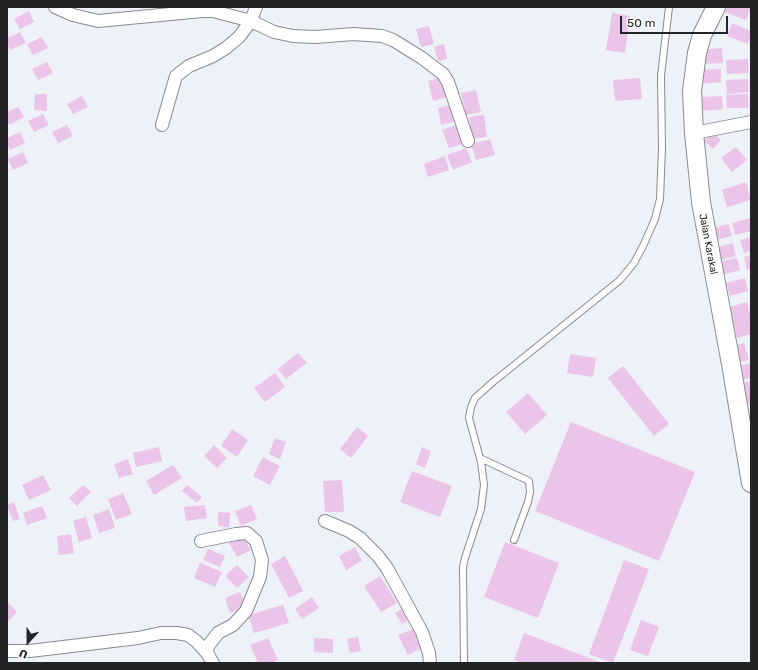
<!DOCTYPE html>
<style>
body{margin:0}
#map{position:relative;width:758px;height:670px;overflow:hidden;background:#eef1f7;font-family:Rubik,sans-serif}
canvas{display:block}
.frame{position:absolute;inset:0;border:8px solid #222426;pointer-events:none}
.north{position:absolute;left:8px;top:622px;width:40px;height:40px;-webkit-text-stroke:3px #fff;paint-order:stroke;rotate:201deg;font-size:11px;font-weight:700;line-height:16px;text-align:center;color:#222426}
.north::after{content:'';display:block;margin:auto;width:14px;height:18px;background:#222426;clip-path:polygon(50% 0,100% 100%,50% 72%,0 100%)}
.scale{position:absolute;left:620px;top:16px;width:108px;height:18px;box-sizing:border-box;border:2px solid #222426;border-top:0;padding-left:5px;font-size:12px;line-height:14px;white-space:nowrap;color:#222426;-webkit-text-stroke:3px #fff;paint-order:stroke}
</style>
<div id="map">
<canvas width="758" height="670"></canvas>
<div class="frame"></div>
<div class="north">U</div>
<div class="scale">50 m</div>
</div>
<script>
const g = document.querySelector('canvas').getContext('2d');
g.lineJoin = 'round';
function fillPath(path, color) {
  g.fillStyle = color;
  g.fill(path, 'evenodd');
}
function poly(rows) {
  const path = new Path2D();
  for (const r of rows) {
    path.moveTo(r[0], r[1]);
    for (let i = 2; i < r.length; i += 2) path.lineTo(r[i], r[i + 1]);
  }
  return path;
}
function strokePath(path, color, width, dash) {
  g.strokeStyle = color;
  g.lineWidth = width;
  g.lineCap = dash ? 'butt' : 'round';
  g.setLineDash(dash || []);
  g.stroke(path);
}
function write(font, color, halo, rows, align = 'center') {
  g.font = font + ' Rubik,sans-serif';
  g.lineWidth = 3;
  g.setLineDash([]);
  g.textBaseline = 'middle';
  g.strokeStyle = halo;
  g.fillStyle = color;
  for (const [text, x, y, turn = 0] of rows) {
    g.save();
    g.translate(x, y);
    g.rotate((+turn || 0) * Math.PI / 180);
    g.textAlign = isNaN(turn) ? turn : align;
    if (halo) g.strokeText(text, 0, 0);
    g.fillText(text, 0, 0);
    g.restore();
  }
}
fillPath(poly([
 [727,7,751,7,746,20,725,12],
 [29,11,34,22,20,29,14,19],
 [612,13,630,16,625,53,606,50],
 [732,23,751,31,751,37,748,44,727,36],
 [429,26,434,44,421,47,416,29],
 [20,32,26,43,10,50,7,43,7,38],
 [42,37,48,48,33,55,27,44],
 [444,44,447,59,438,61,434,47],
 [722,48,723,63,701,64,700,50],
 [748,59,749,73,727,74,726,60],
 [47,62,53,73,38,80,32,69],
 [721,69,721,82,699,84,698,70],
 [442,77,448,97,433,101,428,81],
 [640,78,642,99,615,101,613,80],
 [748,79,749,92,727,94,726,80],
 [476,90,481,112,466,115,461,93],
 [35,94,47,94,47,111,34,110],
 [748,94,749,108,727,108,726,95],
 [82,96,88,107,73,114,67,104],
 [722,96,723,109,701,111,700,97],
 [450,105,454,122,441,125,438,108],
 [18,107,24,117,9,125,7,121,7,112],
 [43,114,49,125,34,132,28,121],
 [484,115,487,137,472,139,469,117],
 [67,125,73,136,58,143,52,132],
 [456,125,463,144,449,148,442,130],
 [20,132,25,143,10,150,7,144,7,138],
 [713,132,721,140,713,149,704,141],
 [490,139,495,155,476,160,471,144],
 [736,147,747,160,732,172,721,158],
 [466,148,472,162,453,170,447,155],
 [23,152,28,163,13,170,8,159],
 [445,156,449,170,428,177,424,164],
 [746,182,751,200,727,207,722,190],
 [750,218,751,231,735,235,732,223],
 [729,224,732,236,713,241,710,229],
 [751,237,751,251,744,253,740,240],
 [733,243,736,256,718,261,714,248],
 [751,255,751,269,747,270,744,257],
 [737,258,740,270,722,275,718,262],
 [745,278,748,291,730,296,726,283],
 [747,302,751,318,751,334,737,338,729,307],
 [744,343,749,360,738,362,733,346],
 [298,353,307,363,286,379,278,369],
 [570,354,596,358,593,377,567,373],
 [751,363,751,378,743,380,739,366],
 [623,366,669,424,654,436,608,378],
 [275,373,285,387,265,402,254,388],
 [751,381,751,403,748,404,743,383],
 [528,393,547,415,525,434,506,412],
 [571,422,695,472,659,561,535,511],
 [357,427,368,436,351,458,340,449],
 [232,429,248,440,237,457,221,446],
 [275,438,286,442,280,459,269,454],
 [214,445,227,458,217,468,204,456],
 [159,447,162,461,136,467,133,453],
 [422,447,431,451,425,468,416,464],
 [263,457,280,466,270,485,253,476],
 [128,459,133,474,119,478,114,464],
 [173,465,182,478,154,495,146,481],
 [412,471,452,486,440,517,400,502],
 [43,475,51,490,29,500,22,485],
 [342,480,344,512,325,512,323,481],
 [83,485,91,492,77,506,69,498],
 [187,485,202,497,197,503,182,491],
 [123,493,132,514,116,520,108,499],
 [14,502,20,519,13,521,7,505],
 [205,505,207,518,186,521,184,507],
 [251,505,257,519,241,526,235,511],
 [42,506,47,518,27,525,23,513],
 [109,509,115,528,99,533,93,515],
 [218,512,230,513,229,527,218,526],
 [86,517,92,538,79,542,73,521],
 [71,534,74,553,59,555,57,536],
 [243,536,251,550,237,557,229,543],
 [505,542,559,563,538,618,484,597],
 [355,547,362,561,346,570,339,556],
 [208,549,225,556,220,567,203,560],
 [285,556,303,591,289,598,271,564],
 [624,560,649,569,613,663,589,654],
 [200,563,222,572,215,587,194,578],
 [237,565,249,577,237,588,225,576],
 [380,576,397,603,381,612,364,586],
 [240,592,246,607,230,613,225,598],
 [312,597,319,608,302,619,295,609],
 [7,602,17,612,7,622],
 [283,605,289,623,254,633,248,615],
 [404,607,411,618,402,624,395,613],
 [641,620,659,627,648,656,630,650],
 [413,629,422,648,408,655,398,635],
 [524,633,602,663,522,663,514,660],
 [358,637,361,651,350,653,347,639],
 [268,638,278,660,271,663,258,663,250,645],
 [314,638,333,639,333,653,314,652]
]), '#ebc4ea');
const lane = poly([
 [480,458,529,481,530,492,528,502,514,540],
 [464,663,463,567,465,558,481,509,484,485,481,462,469,418,471,407,475,398,493,382,620,280,634,263,643,246,655,219,660,199,662,148,661,76,669,7]
]);
const street = poly([
 [55,7,73,15,98,21,202,11,213,11,251,21,239,37,226,48,213,56,189,66,176,76,162,125],
 [256,7,251,21,274,32,293,36,316,37,353,34,382,36,393,40,422,58,443,74,448,82,468,141],
 [694,133,751,122],
 [325,521,349,531,360,538,378,556,387,568,422,632,429,653,430,663],
 [201,541,236,534,247,533,256,541,262,560,260,577,246,611,233,625,218,633,208,646,207,653],
 [7,651,30,651,138,638,161,633,177,633,188,635,196,641,207,653,213,663]
]);
const secondary = poly([
 [716,7,702,35,697,53,692,91,694,133,701,202,731,364,751,483]
]);
strokePath(lane, '#888b90', 8);
strokePath(street, '#888b90', 14);
strokePath(secondary, '#888b90', 20);
strokePath(lane, '#fff', 6);
strokePath(street, '#fff', 12);
strokePath(secondary, '#fff', 18);
write('10px', '#222426', '#fff', [
 ["Jalan Karakal",708,244,79]
]);
</script>
